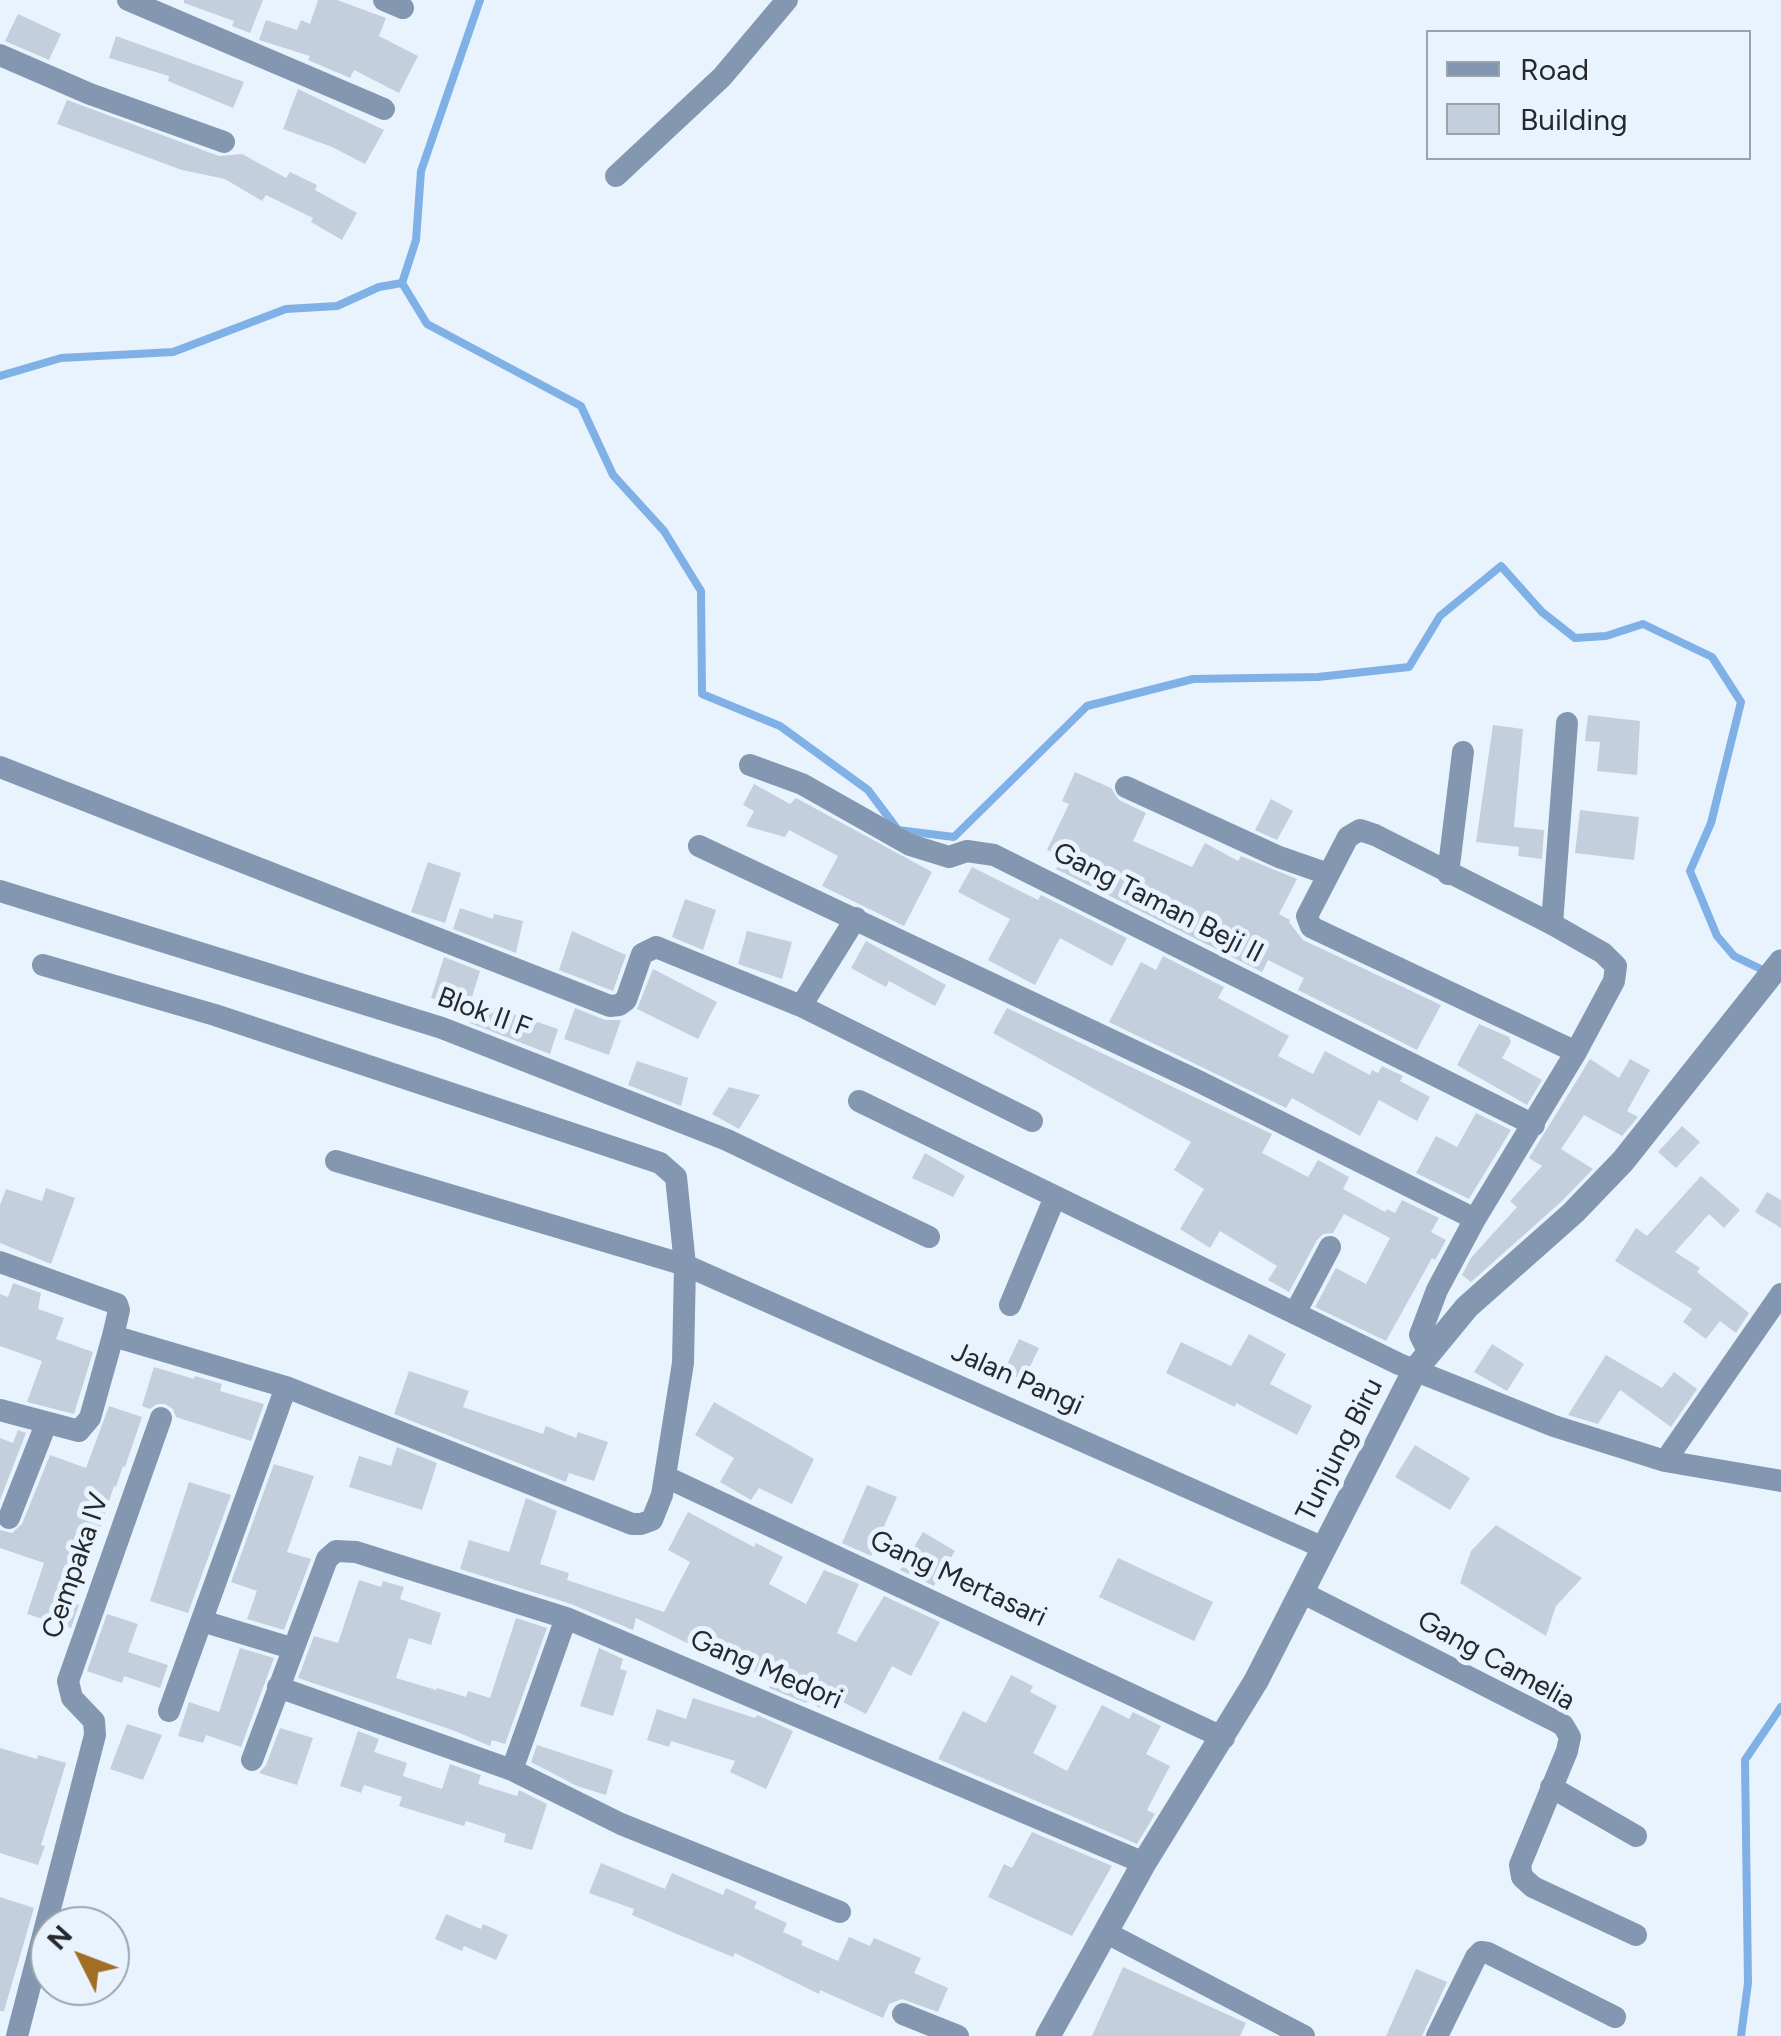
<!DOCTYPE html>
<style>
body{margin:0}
#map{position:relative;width:1781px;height:2036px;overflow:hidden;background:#e9f3fe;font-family:Figtree,sans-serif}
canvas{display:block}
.legend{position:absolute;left:1426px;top:30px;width:325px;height:130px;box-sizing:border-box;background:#e9f3fe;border:2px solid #9ba2ab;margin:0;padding:12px 18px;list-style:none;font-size:30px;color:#25292e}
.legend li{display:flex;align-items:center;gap:20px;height:50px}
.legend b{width:50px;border:2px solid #9ba2ab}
.north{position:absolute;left:30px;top:1906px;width:100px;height:100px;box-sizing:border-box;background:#e9f3fe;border:2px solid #9ba2ab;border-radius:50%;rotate:312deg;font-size:28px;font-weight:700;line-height:40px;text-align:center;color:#25292e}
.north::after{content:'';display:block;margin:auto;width:35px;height:45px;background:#a06e24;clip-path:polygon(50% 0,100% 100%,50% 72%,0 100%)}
</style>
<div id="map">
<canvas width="1781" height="2036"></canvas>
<ul class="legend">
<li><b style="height:12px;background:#8398b0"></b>Road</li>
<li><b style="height:28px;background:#c3cfdd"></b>Building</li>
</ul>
<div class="north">N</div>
</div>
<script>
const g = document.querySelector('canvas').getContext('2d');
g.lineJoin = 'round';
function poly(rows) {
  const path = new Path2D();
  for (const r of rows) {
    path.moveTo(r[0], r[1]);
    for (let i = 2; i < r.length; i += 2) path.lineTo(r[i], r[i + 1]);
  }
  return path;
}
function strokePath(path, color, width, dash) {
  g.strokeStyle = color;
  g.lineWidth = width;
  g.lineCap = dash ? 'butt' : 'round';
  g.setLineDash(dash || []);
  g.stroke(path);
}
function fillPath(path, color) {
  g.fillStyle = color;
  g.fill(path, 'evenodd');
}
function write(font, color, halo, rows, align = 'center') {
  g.font = font + ' Figtree,sans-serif';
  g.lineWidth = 10;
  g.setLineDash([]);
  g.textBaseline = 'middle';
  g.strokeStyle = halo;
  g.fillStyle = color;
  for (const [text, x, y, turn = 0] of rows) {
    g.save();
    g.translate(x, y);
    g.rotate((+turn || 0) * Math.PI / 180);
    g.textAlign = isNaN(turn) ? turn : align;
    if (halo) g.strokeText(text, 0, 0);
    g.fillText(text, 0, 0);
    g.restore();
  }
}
strokePath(poly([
 [480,0,421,171,416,240,402,283,427,324,581,406,613,475,664,531,701,591,702,694,780,726,868,790,898,830,954,837,1087,706,1193,679,1318,677,1409,667,1440,616,1501,566,1542,612,1575,638,1606,636,1643,624,1712,657,1741,702,1711,823,1690,871,1717,936,1734,956,1767,972],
 [0,376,61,358,173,352,286,309,337,306,379,287,402,283],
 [1741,2036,1748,1983,1745,1760,1781,1707]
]), '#7fb0e6', 8);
fillPath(poly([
 [184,0,263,0,250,33,232,26,234,21,184,3],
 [318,0,337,0,386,18,379,36,418,56,399,93,354,70,350,78,308,60,310,56,259,40,266,20,297,30,301,20,310,24],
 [18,14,61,34,49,60,5,41],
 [116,36,244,82,233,108,168,81,169,76,109,58],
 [298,89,384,130,365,164,332,147,283,129],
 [67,100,219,156,242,154,286,178,290,172,317,185,315,190,357,213,342,240,311,222,313,218,266,195,262,201,225,179,182,170,57,124],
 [1588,715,1640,721,1637,775,1597,771,1600,742,1585,741],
 [1493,725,1523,729,1514,827,1544,830,1542,859,1518,856,1519,847,1476,842],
 [1075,772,1111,788,1119,800,1146,813,1133,841,1192,867,1205,843,1238,861,1241,856,1297,879,1279,914,1290,920,1289,922,1303,940,1441,1005,1417,1050,1298,990,1304,978,1268,960,1262,972,1056,869,1062,857,1047,850,1069,804,1062,801],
 [754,784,790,804,796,798,932,872,904,926,822,886,838,856,789,830,785,837,746,826,754,811,743,805],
 [1271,799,1293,811,1277,840,1255,830],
 [1580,810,1639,817,1634,860,1575,853],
 [428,862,461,873,445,923,411,912],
 [972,867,1038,900,1041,895,1127,938,1112,966,1060,938,1035,985,988,960,1010,919,958,892],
 [685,899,716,910,703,950,672,937],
 [460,908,493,919,494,914,523,921,516,953,453,929],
 [572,931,626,955,613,991,559,970],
 [747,931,792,942,782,979,738,964],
 [866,941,946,985,935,1006,889,981,886,987,851,968],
 [1163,956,1224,987,1218,998,1289,1036,1278,1056,1313,1074,1325,1051,1370,1075,1372,1070,1378,1073,1382,1066,1403,1076,1400,1081,1430,1097,1417,1121,1379,1100,1360,1136,1292,1098,1286,1108,1109,1022,1141,962,1156,970],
 [444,957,480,971,468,1010,431,998],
 [653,969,717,1002,698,1039,637,1009],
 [478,1002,558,1029,550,1054,470,1023],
 [575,1008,605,1020,621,1020,609,1055,564,1039],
 [1007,1008,1272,1134,1262,1153,1308,1177,1318,1160,1349,1177,1343,1189,1385,1212,1387,1209,1395,1213,1402,1200,1439,1218,1431,1232,1446,1240,1435,1260,1432,1258,1386,1341,1315,1307,1336,1268,1366,1284,1390,1238,1344,1214,1333,1233,1323,1234,1317,1240,1289,1292,1268,1280,1277,1266,1220,1231,1210,1248,1180,1229,1204,1189,1174,1170,1191,1142,993,1033],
 [1479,1024,1509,1037,1511,1042,1502,1058,1542,1080,1527,1105,1457,1065],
 [1590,1059,1619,1078,1630,1059,1650,1070,1627,1111,1638,1117,1622,1136,1584,1115,1561,1149,1593,1169,1562,1201,1471,1282,1462,1275,1471,1258,1517,1207,1510,1201,1542,1166,1529,1158],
 [637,1061,688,1078,681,1106,628,1085],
 [729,1087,760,1095,739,1129,712,1114],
 [1476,1113,1511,1130,1469,1199,1416,1173,1436,1136,1457,1147],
 [1682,1126,1700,1142,1676,1168,1658,1152],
 [925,1153,965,1176,953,1197,912,1178],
 [1701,1176,1740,1210,1724,1228,1709,1214,1675,1252,1700,1268,1697,1272,1749,1313,1736,1333,1720,1321,1706,1339,1683,1322,1692,1309,1615,1261,1636,1228,1647,1236],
 [46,1188,75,1198,51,1264,0,1243,0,1205,6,1189,42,1201],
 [1767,1192,1781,1200,1781,1228,1755,1212],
 [13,1283,41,1293,38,1309,64,1318,56,1339,93,1352,74,1414,27,1402,42,1361,0,1346,0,1294,8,1297],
 [1249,1334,1286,1354,1270,1384,1312,1406,1297,1435,1236,1403,1235,1407,1166,1373,1181,1342,1231,1366],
 [1019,1339,1039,1348,1023,1381,1004,1371],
 [1492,1344,1524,1364,1507,1391,1474,1372],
 [1606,1355,1662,1388,1674,1372,1697,1389,1671,1427,1620,1390,1598,1424,1568,1415],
 [154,1367,194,1379,195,1376,222,1384,220,1391,264,1404,251,1441,176,1417,173,1409,165,1404,157,1404,150,1409,142,1406],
 [409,1371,469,1391,463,1407,543,1434,546,1426,576,1438,578,1432,608,1442,594,1481,569,1473,566,1482,394,1414],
 [714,1402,814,1459,792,1504,759,1488,751,1500,720,1482,734,1458,695,1435],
 [109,1406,142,1417,125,1467,123,1466,116,1487,114,1486,75,1604,79,1605,71,1628,27,1614,44,1563,0,1548,0,1530,12,1533,22,1524,50,1455,86,1468],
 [18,1430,26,1433,0,1500,0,1438,13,1443],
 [1415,1445,1470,1478,1450,1510,1395,1477],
 [397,1447,437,1463,422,1510,349,1487,359,1456,391,1466],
 [274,1464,314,1476,287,1552,311,1559,284,1630,247,1619,257,1591,231,1582],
 [189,1482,231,1495,188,1613,150,1601],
 [867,1485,897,1497,871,1556,842,1543],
 [526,1498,557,1511,540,1564,569,1573,567,1580,664,1612,690,1562,668,1550,688,1512,754,1547,756,1543,783,1557,769,1584,806,1604,824,1570,859,1584,837,1633,856,1642,884,1596,940,1622,911,1676,892,1666,866,1714,827,1694,820,1708,807,1701,806,1703,769,1688,772,1682,706,1646,703,1651,636,1618,633,1630,571,1604,460,1569,469,1540,509,1552],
 [1496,1525,1582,1578,1556,1606,1546,1636,1460,1583,1471,1551],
 [923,1532,955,1551,934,1586,900,1570],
 [1118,1558,1213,1602,1194,1641,1099,1597],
 [359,1580,381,1587,383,1581,404,1587,400,1599,441,1613,431,1645,409,1638,396,1678,436,1690,437,1688,466,1697,468,1691,490,1698,516,1618,547,1628,505,1744,492,1740,490,1746,455,1731,298,1678,314,1636,338,1643],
 [107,1614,138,1624,128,1652,168,1665,160,1688,124,1676,122,1683,87,1671],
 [240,1648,274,1658,241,1747,206,1735,203,1743,178,1736,189,1702,219,1712],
 [599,1648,623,1659,620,1669,627,1671,613,1716,580,1706],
 [1011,1675,1033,1686,1030,1692,1057,1706,1033,1753,1067,1771,1102,1705,1129,1719,1133,1712,1161,1726,1146,1754,1170,1766,1147,1810,1155,1814,1137,1844,938,1759,963,1711,986,1723],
 [693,1698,755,1718,757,1715,793,1731,766,1789,730,1772,735,1761,671,1741,669,1747,647,1740,657,1709,686,1719],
 [127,1724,162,1735,143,1780,110,1769],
 [280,1728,313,1738,297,1785,259,1773,266,1765],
 [358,1731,379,1739,374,1752,407,1763,403,1776,442,1789,450,1764,481,1775,478,1784,517,1796,519,1790,547,1804,532,1850,504,1842,506,1834,466,1821,464,1826,399,1806,402,1797,364,1785,361,1793,340,1786],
 [537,1745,613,1770,606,1795,577,1786,531,1762],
 [0,1748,37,1759,38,1755,66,1763,41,1845,45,1846,38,1865,0,1853],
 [1032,1832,1112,1866,1072,1936,988,1897,1004,1864,1012,1868],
 [601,1863,665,1889,672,1873,723,1895,726,1888,757,1902,754,1908,787,1923,783,1932,803,1941,801,1945,838,1961,849,1937,870,1946,874,1938,921,1958,914,1973,948,1988,938,2012,902,1999,889,2004,883,2018,820,1990,819,1994,735,1953,733,1957,672,1932,632,1915,634,1909,589,1893],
 [0,1897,34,1908,4,2011,0,2011],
 [446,1914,481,1929,483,1924,508,1935,496,1960,464,1946,462,1951,435,1939],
 [1123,1967,1246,2023,1240,2036,1092,2036],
 [1416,1969,1447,1982,1422,2036,1386,2036]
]), '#c3cfdd');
strokePath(poly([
 [128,0,384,109],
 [384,0,403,8],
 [0,55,90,94,224,142],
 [616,176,722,77,787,0],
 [750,765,802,784,910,845,949,857,967,851,994,855,1534,1125],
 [0,767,610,1006,619,1005,626,1000,642,954,656,947,801,1006,1032,1121],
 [1126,787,1279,857,1328,874],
 [699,846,1198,1081,1475,1219],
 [1448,874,1463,752],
 [0,891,442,1028,727,1140,929,1237],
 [1552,924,1567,723],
 [801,1006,856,918],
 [859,1101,1399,1364,1554,1426,1665,1461,1781,1481],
 [336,1161,685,1265,1324,1548],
 [0,1262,117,1304,119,1310,113,1336],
 [1010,1305,1055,1197],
 [1295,1313,1330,1247],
 [1429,1353,1420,1335,1437,1290,1475,1219,1576,1052,1614,981,1616,966,1603,953,1552,924,1375,835,1360,830,1348,837,1307,916,1311,927,1576,1052],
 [0,1410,79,1431,90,1418,113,1336,286,1387,632,1524,641,1524,652,1520,662,1495,683,1363,685,1265,676,1177,660,1163,215,1015,43,965],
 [1665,1461,1781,1294],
 [666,1477,1224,1738],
 [9,1518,46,1424],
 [1303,1593,1563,1725,1570,1737,1567,1751,1520,1865,1522,1877,1533,1887,1636,1935],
 [202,1621,291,1648],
 [278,1687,512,1770,566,1618],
 [169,1711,286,1387],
 [252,1760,327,1559,336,1551,356,1552,566,1618,1144,1863],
 [512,1770,621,1824,840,1912],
 [1551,1787,1636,1836],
 [1105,1932,1304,2036],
 [903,2014,958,2036],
 [17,2036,95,1735,94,1721,72,1698,68,1681,161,1418],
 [1437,2036,1476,1957,1481,1952,1488,1953,1615,2017]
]), '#8398b0', 22);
strokePath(poly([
 [1048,2036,1144,1863,1256,1681,1415,1370,1467,1307,1573,1213,1623,1161,1781,962]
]), '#8398b0', 25);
write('28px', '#25292e', '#e9f3fe', [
 ["Gang Taman Beji II",1158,903,27],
 ["Blok II F",484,1013,20],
 ["Jalan Pangi",1017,1379,24],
 ["Tunjung Biru",1340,1450,-63],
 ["Cempaka IV",76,1566,-71],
 ["Gang Mertasari",958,1579,25],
 ["Gang Camelia",1496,1661,29],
 ["Gang Medori",766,1670,23]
]);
</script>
